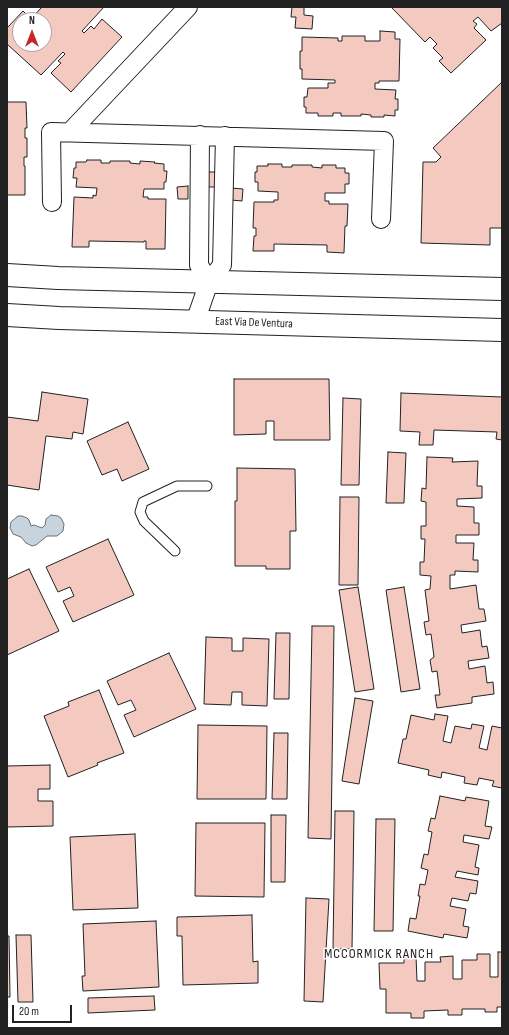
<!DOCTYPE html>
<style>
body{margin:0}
#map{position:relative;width:509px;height:1035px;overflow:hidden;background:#fff;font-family:"Sofia Sans Condensed",sans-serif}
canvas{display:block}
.frame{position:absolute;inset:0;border:8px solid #222;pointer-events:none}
.north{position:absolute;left:12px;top:12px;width:40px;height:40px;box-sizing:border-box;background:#fff;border:1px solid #a7a7a7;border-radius:50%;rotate:0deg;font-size:11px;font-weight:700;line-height:16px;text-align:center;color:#222}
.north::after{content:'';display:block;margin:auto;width:14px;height:18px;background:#c62828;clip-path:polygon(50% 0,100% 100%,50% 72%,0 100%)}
.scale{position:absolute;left:12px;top:1005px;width:60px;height:18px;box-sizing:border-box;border:2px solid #222;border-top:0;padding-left:5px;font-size:12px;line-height:14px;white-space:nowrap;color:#222;-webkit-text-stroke:3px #fff;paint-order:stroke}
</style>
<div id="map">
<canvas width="509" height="1035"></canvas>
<div class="frame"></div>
<div class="north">N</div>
<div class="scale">20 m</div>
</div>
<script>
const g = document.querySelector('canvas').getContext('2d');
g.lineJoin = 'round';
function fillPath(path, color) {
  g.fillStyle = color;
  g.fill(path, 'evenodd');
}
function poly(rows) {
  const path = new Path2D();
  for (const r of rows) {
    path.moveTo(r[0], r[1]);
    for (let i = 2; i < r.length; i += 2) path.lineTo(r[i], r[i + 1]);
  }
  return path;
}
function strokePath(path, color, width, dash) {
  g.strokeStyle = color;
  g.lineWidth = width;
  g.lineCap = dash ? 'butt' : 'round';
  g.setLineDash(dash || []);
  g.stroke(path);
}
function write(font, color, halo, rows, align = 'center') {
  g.font = font + ' "Sofia Sans Condensed",sans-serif';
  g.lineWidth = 3;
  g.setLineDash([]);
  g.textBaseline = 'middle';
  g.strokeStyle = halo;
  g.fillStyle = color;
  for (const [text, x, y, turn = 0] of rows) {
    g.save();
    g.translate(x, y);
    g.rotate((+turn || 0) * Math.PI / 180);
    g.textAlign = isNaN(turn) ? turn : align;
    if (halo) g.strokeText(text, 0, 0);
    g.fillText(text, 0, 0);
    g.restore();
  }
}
const water = poly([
 [51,515,58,516,61,518,64,524,63,531,57,536,47,536,36,545,32,546,26,543,21,537,13,534,10,528,11,522,18,516,22,516,27,518,29,520,31,526,34,525,42,528,45,525,46,519,51,515]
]);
fillPath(water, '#c7d3dd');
strokePath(water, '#6f6f6f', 1);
const building = poly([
 [42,7,104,7,82,31,84,33,91,26,94,29,102,19,122,37,71,92,51,73,61,63,58,61,65,54,63,52,41,75,7,44,7,28,23,11,31,19,42,7],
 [20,20,44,20,44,44,20,44,20,20],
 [292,7,304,7,304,15,313,16,312,29,295,28,296,17,291,17,292,7],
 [391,7,502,7,502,23,491,31,478,17,473,21,477,24,474,28,486,40,451,73,439,61,443,58,433,48,437,44,430,37,425,42,391,7],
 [380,31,395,32,395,39,400,39,399,81,379,81,379,83,375,83,375,89,396,90,395,99,398,99,398,110,395,110,395,116,384,115,384,117,371,117,371,115,361,114,361,116,341,116,341,113,333,113,333,116,318,116,318,113,306,113,306,107,304,107,304,97,307,97,308,88,328,88,328,83,335,83,335,80,302,79,302,69,300,69,300,51,302,51,302,37,338,38,338,41,342,41,342,36,365,36,365,41,380,41,380,31],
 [502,82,502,228,490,228,490,245,421,243,423,162,436,162,441,157,433,148,502,82],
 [7,102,26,102,27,128,25,128,25,138,27,138,27,157,24,157,24,166,25,166,25,195,7,195,7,102],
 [87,160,101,160,101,163,110,163,110,161,130,161,130,163,140,164,140,161,155,162,154,163,164,164,164,171,167,171,166,182,164,182,164,189,144,189,143,197,148,197,148,199,166,199,165,249,146,249,146,241,144,241,144,242,89,241,89,247,72,247,74,197,93,198,93,195,96,196,97,188,76,187,77,178,73,178,74,168,76,168,76,162,86,162,87,160],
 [268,164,282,164,282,167,292,167,292,165,312,165,312,167,322,168,322,165,336,165,336,168,345,168,345,173,349,173,349,184,345,184,345,193,325,193,325,201,329,201,329,204,348,204,347,226,345,226,344,253,327,252,327,245,274,244,274,251,253,251,254,236,256,236,256,228,253,228,254,202,274,202,274,200,278,200,278,192,258,191,258,182,255,182,255,172,257,172,257,166,268,166,268,164],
 [205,172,216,172,216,187,205,187,205,172],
 [188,186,188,199,178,199,177,187,188,186],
 [231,188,243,189,242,201,231,200,231,188],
 [234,379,329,379,330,440,274,440,274,421,266,421,266,434,234,435,234,379],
 [42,392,88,399,83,434,73,432,72,439,46,436,39,490,7,485,7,417,38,421,42,392],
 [401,393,502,397,502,440,496,439,497,432,434,430,433,445,419,445,420,432,400,431,401,393],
 [343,398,361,399,359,485,341,485,343,398],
 [128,422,149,469,122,481,117,469,102,475,87,441,128,422],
 [388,452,406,453,404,503,386,503,388,452],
 [427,457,453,458,452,462,478,461,477,486,482,486,482,498,457,499,457,506,474,507,474,523,479,523,479,535,456,535,456,543,474,543,473,560,478,560,478,572,455,571,455,575,450,575,450,589,476,585,479,609,484,609,486,621,461,625,462,633,480,630,482,647,487,646,489,658,468,661,469,669,485,666,487,683,493,682,494,694,472,697,472,703,437,708,435,695,440,695,437,671,432,672,430,660,434,657,431,634,426,635,424,622,429,621,425,590,430,589,431,576,420,575,420,562,424,562,425,539,421,539,421,526,426,526,426,502,421,501,422,488,426,489,427,457],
 [237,468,295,469,296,531,290,531,290,569,266,569,266,566,235,566,235,501,237,501,237,468],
 [340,497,359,497,358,585,339,585,340,497],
 [108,539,134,595,73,622,63,601,74,596,70,587,58,592,46,567,108,539],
 [29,569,59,631,7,655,7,579,29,569],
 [358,587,374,689,355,692,339,590,358,587],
 [404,587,420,689,401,692,386,590,404,587],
 [312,626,334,626,331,839,308,838,312,626],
 [276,633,290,633,289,699,274,699,276,633],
 [206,637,232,638,232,651,243,651,243,638,269,639,267,706,242,705,242,692,232,692,231,705,204,704,206,637],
 [169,653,196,709,134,737,124,715,136,710,131,700,118,705,107,681,169,653],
 [99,690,124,753,97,763,98,765,68,777,44,716,69,706,68,702,99,690],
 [355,698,373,701,359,784,342,781,355,698],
 [435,714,448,716,443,741,451,743,455,726,471,729,472,724,484,726,479,748,487,750,492,726,502,728,502,788,492,786,494,781,479,778,477,785,464,783,465,777,442,772,441,778,428,775,429,770,398,763,403,739,406,739,411,715,434,720,435,714],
 [198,725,267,726,266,799,197,799,198,725],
 [274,733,288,733,287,799,272,799,274,733],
 [50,765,50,789,38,789,38,801,53,801,53,826,7,827,7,766,50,765],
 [440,796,465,801,466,797,489,801,485,826,492,827,489,839,464,835,463,842,479,845,475,867,479,868,478,875,457,871,455,877,478,881,476,894,470,893,468,901,452,898,450,906,466,909,463,926,469,927,467,938,444,934,443,938,408,931,410,918,416,919,420,896,418,896,420,884,425,885,428,870,421,868,424,854,428,855,432,832,428,831,431,818,435,819,440,796],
 [335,811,354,811,352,949,333,949,335,811],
 [271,815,286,815,285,882,271,882,271,815],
 [376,819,395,819,393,931,374,931,376,819],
 [196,823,265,823,264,897,195,896,196,823],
 [135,834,138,908,73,910,70,837,135,834],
 [306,898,329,899,323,1002,304,1001,306,898],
 [252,915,253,962,258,961,258,983,183,985,182,936,177,936,177,917,252,915],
 [156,921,159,987,83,991,82,976,85,976,83,924,156,921],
 [16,935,31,935,33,1002,18,1002,16,935],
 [7,936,9,936,10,997,7,997,7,936],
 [498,952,502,952,502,1007,497,1007,497,1012,485,1012,485,1009,462,1009,462,1015,448,1015,448,1010,424,1011,424,1018,411,1018,411,1013,386,1013,386,989,380,989,379,963,404,963,404,956,416,956,417,981,425,981,425,962,441,962,440,957,453,956,453,979,462,979,462,960,477,960,477,954,490,954,490,977,498,977,498,952],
 [154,996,155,1010,88,1013,88,998,154,996]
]);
fillPath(building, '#f3c9c0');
strokePath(building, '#222', 1);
const service = poly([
 [175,551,144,521,140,512,143,502,177,486,207,486]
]);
const minor = poly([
 [71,131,188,7],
 [200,135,199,265,209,282],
 [52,202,51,132,384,141,381,219],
 [195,322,209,282,222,265,225,136]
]);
const secondary = poly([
 [7,275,58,278,502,289],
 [7,315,59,318,502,330]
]);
strokePath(service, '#222', 11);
strokePath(minor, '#222', 20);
strokePath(secondary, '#222', 24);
strokePath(service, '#fff', 9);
strokePath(minor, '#fff', 18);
strokePath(secondary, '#fff', 22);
write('12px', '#222', '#fff', [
 ["East Via De Ventura",254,323,2]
]);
g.letterSpacing = '1px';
write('14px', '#222', '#fff', [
 ["MCCORMICK RANCH",379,954]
]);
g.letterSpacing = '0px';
</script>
